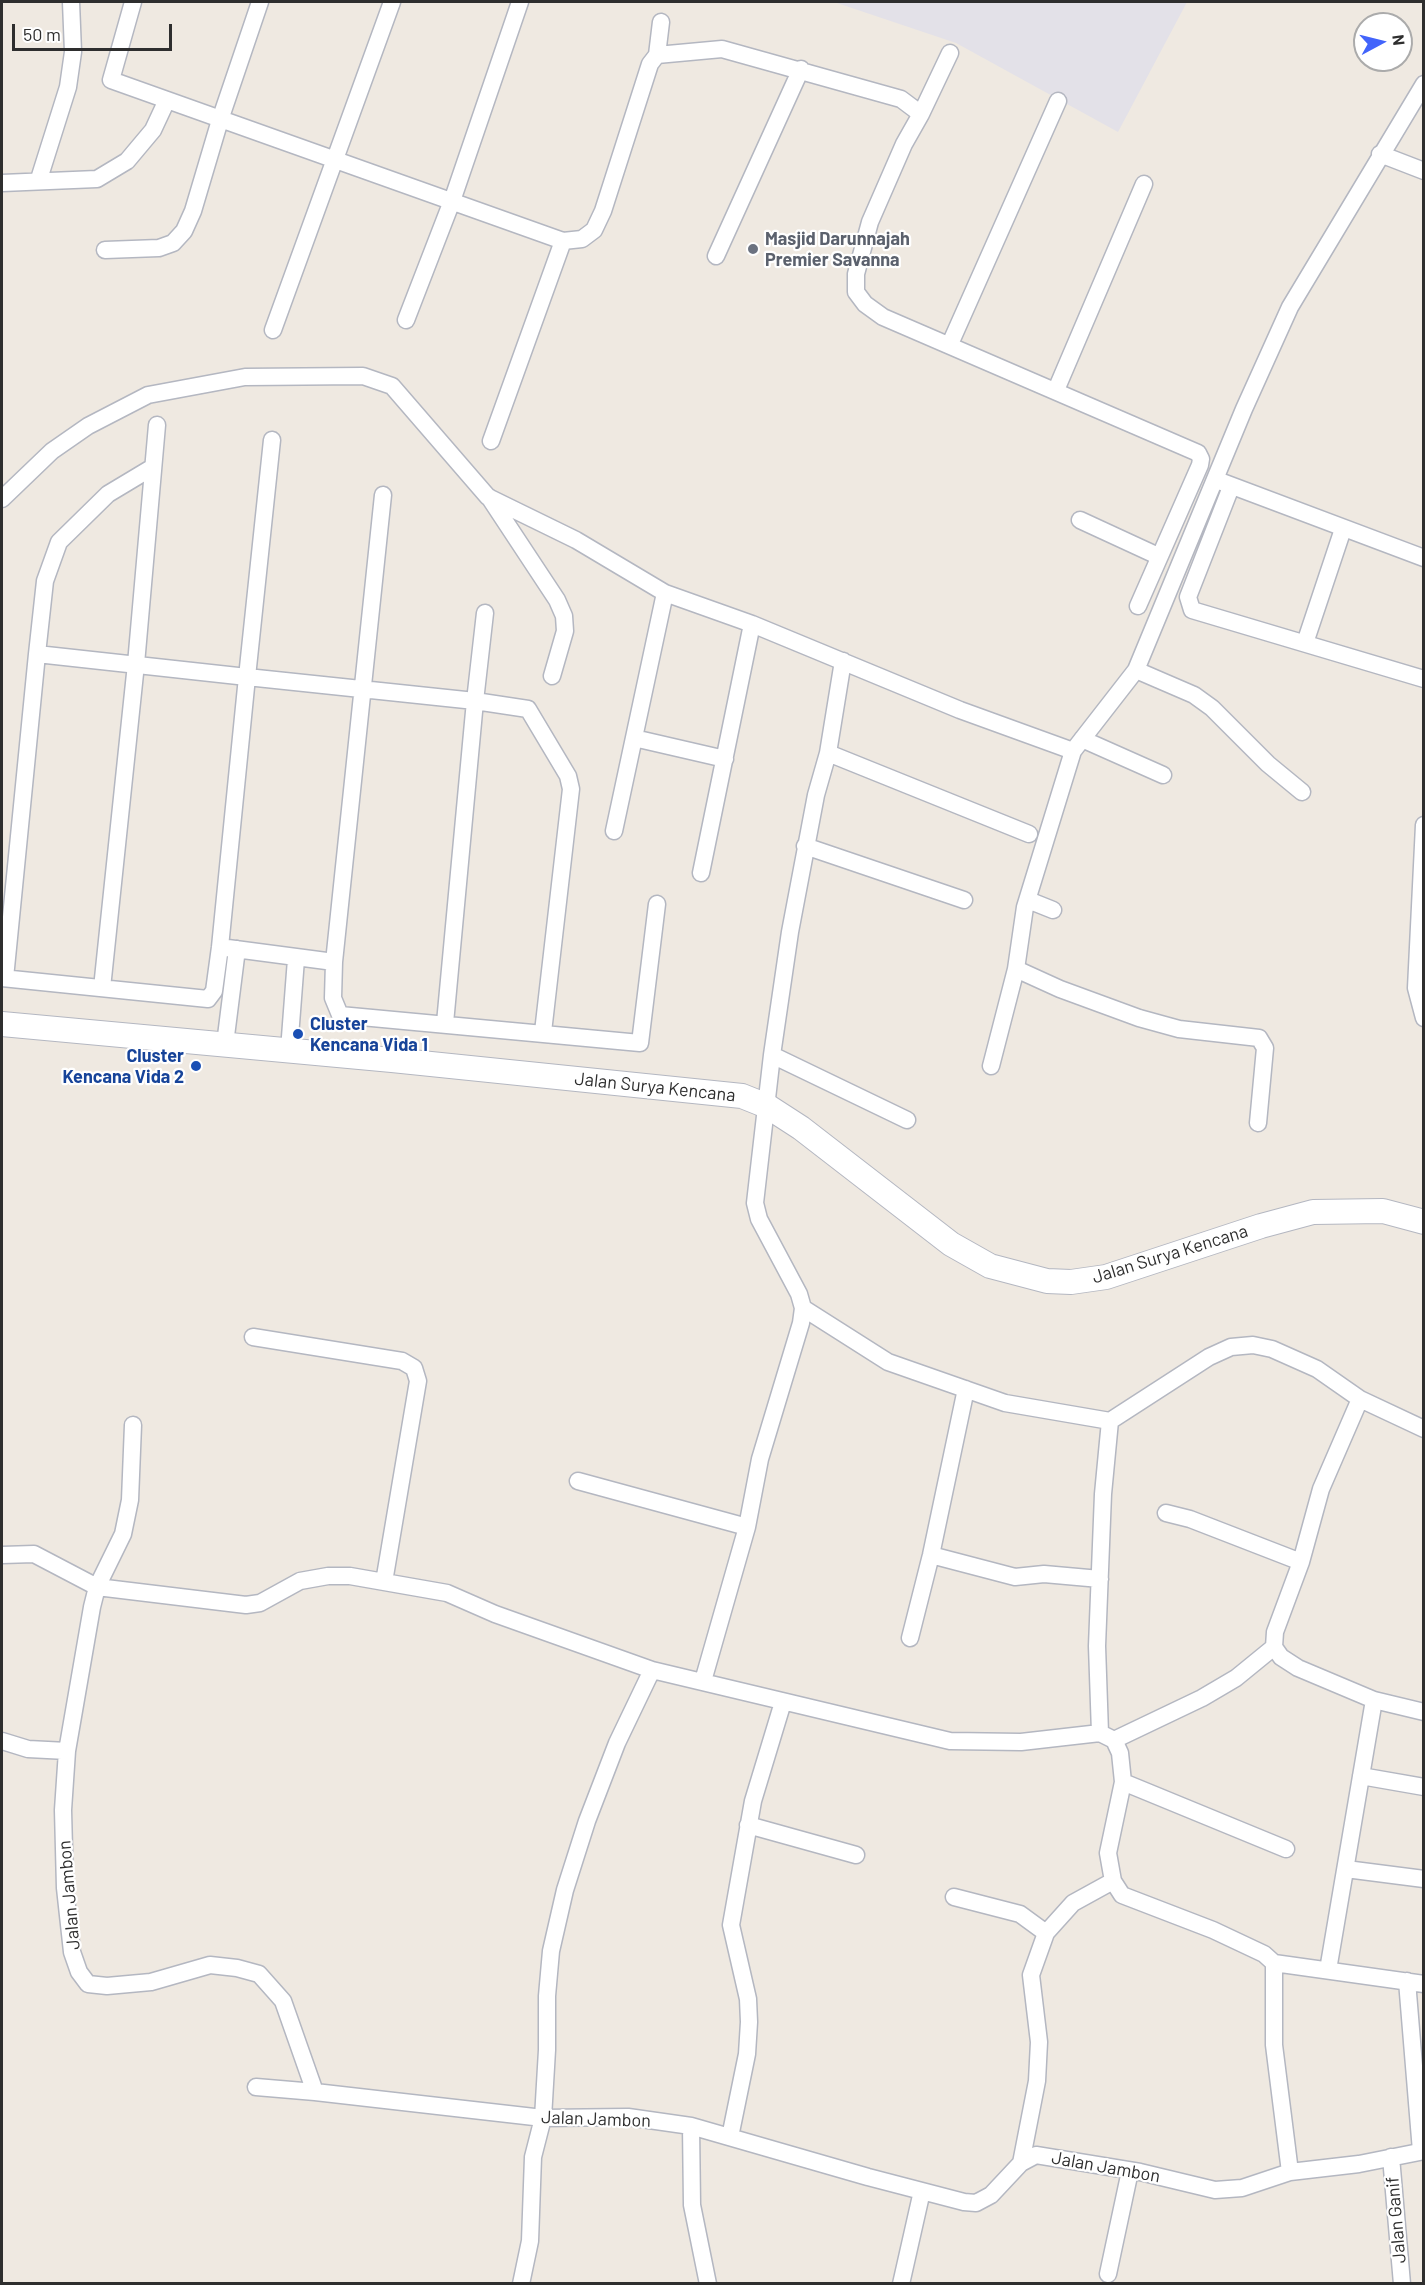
<!DOCTYPE html>
<style>
body{margin:0}
#map{position:relative;width:1425px;height:2285px;overflow:hidden;background:#efe9e1;font-family:Barlow,sans-serif}
canvas{display:block}
.frame{position:absolute;inset:0;border:3px solid #2e2e2e;pointer-events:none}
.north{position:absolute;left:1353px;top:12px;width:60px;height:60px;box-sizing:border-box;background:#fff;border:2px solid #ababab;border-radius:50%;rotate:83deg;font-size:16px;font-weight:700;line-height:24px;text-align:center;color:#2e2e2e}
.north::after{content:'';display:block;margin:auto;width:21px;height:27px;background:#4264fb;clip-path:polygon(50% 0,100% 100%,50% 72%,0 100%)}
.scale{position:absolute;left:12px;top:24px;width:160px;height:27px;box-sizing:border-box;border:3px solid #2e2e2e;border-top:0;padding-left:8px;font-size:18px;line-height:21px;white-space:nowrap;color:#2e2e2e;-webkit-text-stroke:4px #fff;paint-order:stroke}
</style>
<div id="map">
<canvas width="1425" height="2285"></canvas>
<div class="frame"></div>
<div class="north">N</div>
<div class="scale">50 m</div>
</div>
<script>
const g = document.querySelector('canvas').getContext('2d');
g.lineJoin = 'round';
function fillPath(path, color) {
  g.fillStyle = color;
  g.fill(path, 'evenodd');
}
function poly(rows) {
  const path = new Path2D();
  for (const r of rows) {
    path.moveTo(r[0], r[1]);
    for (let i = 2; i < r.length; i += 2) path.lineTo(r[i], r[i + 1]);
  }
  return path;
}
function strokePath(path, color, width, dash) {
  g.strokeStyle = color;
  g.lineWidth = width;
  g.lineCap = dash ? 'butt' : 'round';
  g.setLineDash(dash || []);
  g.stroke(path);
}
function write(font, color, halo, rows, align = 'center') {
  g.font = font + ' Barlow,sans-serif';
  g.lineWidth = 4.5;
  g.setLineDash([]);
  g.textBaseline = 'middle';
  g.strokeStyle = halo;
  g.fillStyle = color;
  for (const [text, x, y, turn = 0] of rows) {
    g.save();
    g.translate(x, y);
    g.rotate((+turn || 0) * Math.PI / 180);
    g.textAlign = isNaN(turn) ? turn : align;
    if (halo) g.strokeText(text, 0, 0);
    g.fillText(text, 0, 0);
    g.restore();
  }
}
fillPath(poly([
 [834,2,1187,2,1118,132,956,43]
]), '#e3e1e8');
const street = poly([
 [133,2,111,80,563,241,582,239,594,230,603,211,650,64,657,55,722,49,901,99,921,114,904,144,870,222,856,274,856,292,865,304,883,317,1198,453,1201,459,1200,465,1138,606],
 [657,55,661,22],
 [921,114,950,53],
 [1380,154,1424,171],
 [39,179,68,87,73,52,71,2],
 [2,183,97,179,127,161,153,130,167,100],
 [105,250,159,248,173,243,184,231,193,211,220,120,260,2],
 [716,256,801,69],
 [406,320,452,201,520,2],
 [273,330,392,2],
 [950,344,1058,101],
 [1056,390,1144,184],
 [491,441,563,241],
 [1222,482,1424,558],
 [1231,487,1188,597,1192,610,1424,679],
 [383,495,334,962,333,998,340,1015,640,1043,657,904],
 [489,497,557,600,564,616,565,631,552,676],
 [2,499,52,451,88,426,148,395,245,377,363,376,392,386,488,497,576,540,665,593,752,624,960,710,1073,751],
 [1080,520,1158,556],
 [485,613,475,701,528,709,568,776,571,789,543,1032],
 [1305,643,1343,529],
 [37,654,45,581,59,542,108,494,153,467],
 [1136,670,1194,695,1212,708,1268,764,1302,792],
 [634,738,725,759],
 [1082,739,1163,775],
 [828,753,1029,834],
 [1424,825,1416,988,1424,1018],
 [614,831,665,593],
 [805,846,964,900],
 [701,873,752,624],
 [1028,900,1053,910],
 [220,947,334,962],
 [1016,969,1060,989,1139,1018,1179,1029,1259,1038,1265,1048,1258,1123],
 [2,978,208,999,214,991,220,947,247,677,475,701,445,1023],
 [5,978,37,654,247,677,272,440],
 [102,988,136,664,157,425],
 [225,1044,237,949],
 [289,1050,296,959],
 [772,1055,907,1120],
 [991,1066,1016,969,1025,907,1073,751,1136,670,1244,409,1290,307,1424,84],
 [803,1308,888,1362,1005,1403,1110,1421,1209,1357,1231,1347,1253,1345,1272,1349,1317,1369,1360,1399,1424,1429],
 [253,1337,402,1361,414,1368,418,1381,384,1582],
 [1360,1399,1321,1489,1301,1562,1275,1632,1274,1647,1281,1657,1298,1668,1374,1700,1424,1712],
 [133,1425,130,1500,123,1534,97,1587,92,1607,67,1751,63,1810,65,1888,72,1952,79,1972,88,1984,107,1986,151,1982,210,1965,237,1968,259,1974,283,2001,315,2092,543,2118,628,2117,691,2126,868,2177,964,2202,976,2203,991,2195,1021,2163,1036,2155,1140,2172,1215,2190,1242,2188,1290,2172,1359,2164,1424,2151],
 [578,1481,747,1527],
 [1166,1513,1190,1519,1301,1562],
 [2,1555,34,1554,97,1587,246,1605,260,1603,300,1581,328,1576,350,1576,447,1593,495,1614,652,1670,950,1741,1021,1742,1100,1733,1114,1740,1120,1753,1123,1782,1108,1853,1113,1881,1122,1895,1213,1930,1264,1954,1274,1963,1274,2045,1290,2172],
 [931,1555,1015,1577,1044,1574,1100,1579],
 [910,1638,931,1555,966,1389],
 [703,1681,747,1527,760,1459,801,1323,803,1308,799,1294,759,1219,755,1203,772,1055,790,932,816,795,828,753,843,661],
 [1100,1733,1097,1646,1103,1494,1110,1421],
 [1114,1740,1202,1698,1236,1678,1274,1647],
 [2,1741,28,1749,67,1751],
 [1361,1776,1424,1787],
 [1123,1782,1286,1849],
 [748,1825,856,1855],
 [1346,1869,1424,1879],
 [954,1897,1020,1914,1046,1933],
 [1274,1963,1424,1984],
 [1328,1970,1374,1700],
 [1407,1981,1421,2151],
 [256,2087,315,2092],
 [691,2126,692,2205,708,2284],
 [730,2137,747,2054,749,2022,748,1999,731,1925,753,1801,783,1702],
 [1391,2157,1402,2284],
 [1021,2163,1037,2081,1039,2042,1031,1975,1046,1933,1073,1903,1113,1881],
 [1108,2274,1130,2171],
 [521,2284,530,2241,533,2157,543,2118,547,2050,547,1996,551,1951,565,1890,587,1821,617,1743,652,1670],
 [901,2284,922,2191]
]);
const secondary = poly([
 [2,1024,392,1060,742,1096,767,1106,801,1128,951,1244,990,1266,1047,1281,1071,1282,1106,1277,1261,1226,1313,1212,1383,1211,1424,1222]
]);
strokePath(street, '#b4b7c1', 19);
strokePath(secondary, '#b4b7c1', 26);
strokePath(street, '#fff', 16);
strokePath(secondary, '#fff', 24);
for (const [x, y, r, color] of [
 [753,249,6,"#6b7280"],
 [298,1034,6,"#1a4fb4"],
 [196,1066,6,"#1a4fb4"]
]) {
  const dot = new Path2D();
  dot.arc(x, y, r, 0, 2 * Math.PI);
  g.fillStyle = color;
  g.fill(dot);
  strokePath(dot, '#fff', 2);
}
write('bold 18px', '#5b616d', '#fff', [
 ["Masjid Darunnajah",765,239],
 ["Premier Savanna",765,260]
], 'left');
write('bold 18px', '#164399', '#fff', [
 ["Cluster",310,1024],
 ["Kencana Vida 1",310,1045],
 ["Cluster",184,1056,"right"],
 ["Kencana Vida 2",184,1077,"right"]
], 'left');
write('18px', '#2e2e2e', '#fff', [
 ["Jalan Surya Kencana",655,1087,6],
 ["Jalan Surya Kencana",1170,1254,-17],
 ["Jalan Jambon",69,1895,-95],
 ["Jalan Jambon",596,2119,2],
 ["Jalan Jambon",1106,2167,10],
 ["Jalan Ganif",1396,2220,-95]
]);
</script>
